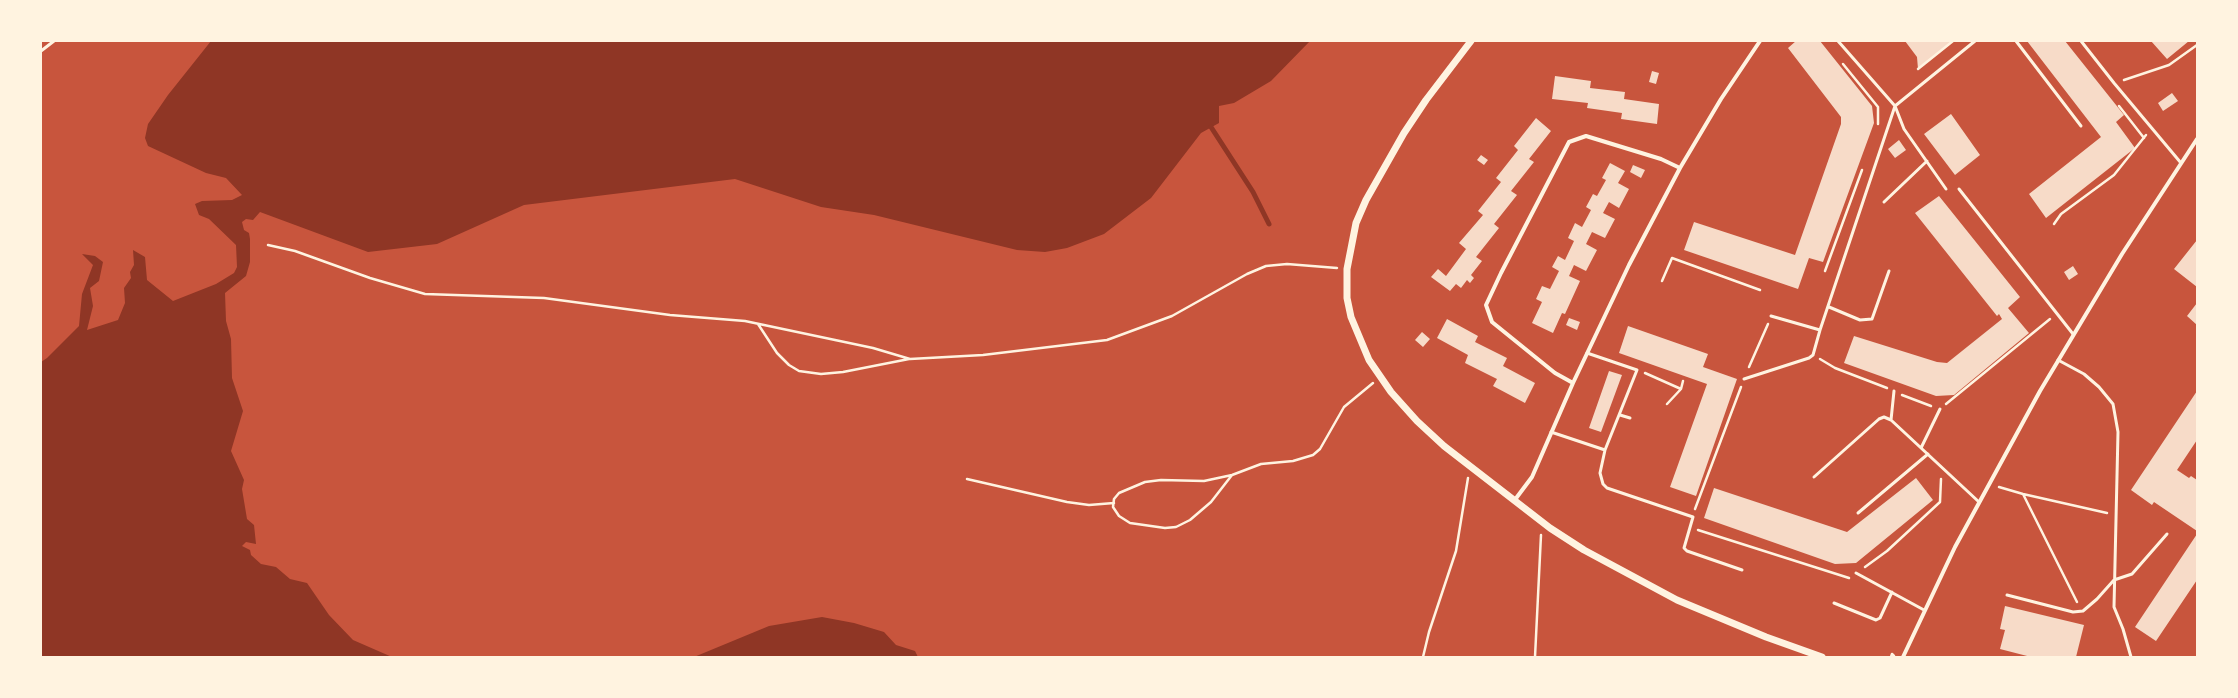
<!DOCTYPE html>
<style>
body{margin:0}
#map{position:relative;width:2238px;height:698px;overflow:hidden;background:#c8553d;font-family:Roboto,sans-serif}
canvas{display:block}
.frame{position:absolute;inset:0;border:42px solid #fff3e0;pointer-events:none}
</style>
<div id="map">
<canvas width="2238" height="698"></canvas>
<div class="frame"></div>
</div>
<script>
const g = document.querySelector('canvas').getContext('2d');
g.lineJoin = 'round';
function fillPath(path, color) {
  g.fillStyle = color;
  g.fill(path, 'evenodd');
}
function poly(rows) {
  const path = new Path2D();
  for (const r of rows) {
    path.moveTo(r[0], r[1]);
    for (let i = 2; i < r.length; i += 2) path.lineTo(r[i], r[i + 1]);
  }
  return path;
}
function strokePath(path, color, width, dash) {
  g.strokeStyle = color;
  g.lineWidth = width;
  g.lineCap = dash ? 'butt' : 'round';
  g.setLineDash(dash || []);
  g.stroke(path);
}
fillPath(poly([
 [211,41,1310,41,1271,81,1234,103,1219,106,1219,123,1201,133,1151,198,1104,234,1067,248,1045,252,1017,250,874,215,821,207,735,179,524,205,437,244,368,252,260,212,253,220,246,219,242,222,244,230,249,233,250,239,250,262,246,276,225,293,226,321,231,339,232,378,243,411,231,451,244,480,242,489,247,519,254,525,256,544,246,542,242,546,250,550,251,555,261,564,276,567,290,579,307,583,329,615,353,640,392,657,41,657,41,362,47,358,79,326,82,294,93,265,82,254,95,256,103,262,99,281,90,288,93,306,87,330,118,320,125,303,124,288,131,278,130,272,134,265,133,250,145,257,147,280,173,301,216,284,234,273,237,267,236,245,209,219,199,215,195,204,202,201,232,200,242,195,226,178,206,173,148,146,145,138,148,124,168,95],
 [822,617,854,623,884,632,896,645,915,651,918,657,694,657,769,626]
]), '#8f3625');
strokePath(poly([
 [1211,127,1253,192,1269,224]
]), '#8f3625', 5);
fillPath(poly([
 [1796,41,1820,41,1872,106,1874,123,1823,262,1809,258,1798,289,1684,250,1694,222,1795,255,1841,124,1841,117,1788,48],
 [1905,41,1953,41,1918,69,1917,57],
 [2027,41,2065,41,2124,115,2116,122,2135,148,2046,218,2029,194,2101,137],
 [2151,41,2189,41,2167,59],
 [1652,71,1659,73,1656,84,1649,82],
 [1555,76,1591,81,1590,88,1625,92,1624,99,1659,104,1657,124,1621,119,1622,113,1587,108,1588,103,1552,99],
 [2172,93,2178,101,2163,111,2158,103],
 [1951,114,1980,155,1955,175,1924,134],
 [1536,118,1551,131,1529,159,1534,162,1511,191,1517,195,1494,224,1499,228,1476,257,1482,261,1471,275,1474,278,1470,283,1467,280,1461,288,1456,284,1450,291,1431,277,1438,269,1446,276,1466,249,1459,243,1483,215,1478,211,1501,182,1496,178,1518,150,1514,146],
 [1899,140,1906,150,1895,158,1888,149],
 [1481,155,1488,160,1484,165,1477,160],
 [1610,163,1625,171,1618,183,1629,189,1619,208,1609,202,1603,213,1615,219,1605,238,1592,232,1586,244,1597,250,1586,271,1574,265,1569,276,1580,281,1565,314,1562,313,1553,333,1532,323,1542,302,1536,299,1542,286,1550,289,1559,271,1552,267,1558,256,1565,260,1574,241,1568,238,1575,223,1582,227,1591,210,1586,207,1593,194,1597,196,1606,180,1602,178],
 [1633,165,1645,170,1641,178,1630,172],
 [1939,196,2020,297,2008,308,2029,333,1954,395,1936,396,1844,363,1854,336,1937,362,1947,363,2002,319,1999,314,1997,316,1915,213],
 [2197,240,2197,287,2174,269],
 [2073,266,2078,274,2069,280,2064,272],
 [2197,303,2197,325,2187,316],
 [1569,318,1580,322,1577,330,1566,325],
 [1447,319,1478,336,1475,342,1507,358,1503,366,1535,383,1525,403,1493,386,1497,379,1465,363,1468,355,1437,338],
 [1628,326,1708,354,1703,367,1737,379,1696,496,1670,487,1707,384,1619,353],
 [1422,332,1430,339,1423,347,1415,340],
 [1609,371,1622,375,1601,432,1589,428],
 [2197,391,2197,440,2177,470,2189,478,2191,476,2197,480,2197,531,2154,502,2152,505,2131,490],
 [1916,478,1933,500,1856,563,1835,564,1704,518,1714,488,1847,532],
 [2197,534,2197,580,2156,641,2135,627],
 [2005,606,2084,625,2076,657,2031,657,2000,649,2005,630,2000,629]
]), '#f7dbc8');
strokePath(poly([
 [1843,64,1878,107,1878,124],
 [1918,69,1953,41],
 [2124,80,2169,65,2197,45],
 [2119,106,2144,138],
 [2054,224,2061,214,2114,175,2146,135],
 [268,245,295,251,370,278,425,294,544,298,670,315,745,321,873,348,910,359,983,355,1107,340,1172,316,1247,274,1266,266,1287,264,1337,268],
 [1825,271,1862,170],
 [1662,281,1672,258,1760,290],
 [758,324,777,353,789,365,799,371,821,374,843,372,909,359],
 [1820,359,1835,368,1887,388],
 [1749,367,1768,324],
 [1645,373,1681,389],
 [1902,395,1931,406],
 [1667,404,1681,389,1683,381],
 [1946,404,2050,319],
 [1232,475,1211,502,1190,520,1176,527,1165,528,1130,523,1119,516,1113,507,1114,499,1119,493,1145,482,1161,480,1204,481,1232,475,1261,464,1293,461,1313,455,1320,449,1344,407,1373,383],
 [967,479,1067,502,1089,505,1114,503],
 [1999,487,2023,494,2107,513],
 [2023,494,2077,602],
 [1695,509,1741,387],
 [1698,530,1849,578],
 [1865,567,1887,551,1940,502,1941,479],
 [1423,657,1429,632,1456,551,1468,478],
 [1535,657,1541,535],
 [1891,657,1892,654,1894,656]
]), '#fff3e0', 2.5);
strokePath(poly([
 [2016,41,2081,126],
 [2081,41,2114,83,2181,163],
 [41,51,54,41],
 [1946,189,1904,129,1895,106,1975,41],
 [1959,189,2073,334],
 [1884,202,1927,161],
 [1829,307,1860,320,1872,319,1889,271],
 [1771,316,1820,330,1895,106,1838,41],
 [1587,353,1637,370,1605,450,1600,473,1603,484,1607,488,1693,517,1684,548,1687,551,1742,570],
 [2058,360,2084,374,2099,387,2113,404,2118,432,2114,607,2123,629,2131,657],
 [1744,379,1809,358,1813,355,1820,330],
 [1620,415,1630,418],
 [1891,420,1894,391],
 [1551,432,1605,450],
 [1921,448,1940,409],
 [1814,477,1879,419,1884,417,1891,420,1979,502],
 [1858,513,1928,454],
 [1856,573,1924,610],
 [2007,595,2073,612,2083,611,2097,599,2114,580,2132,574,2167,534],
 [1834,603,1876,620,1880,618,1892,592]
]), '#fff3e0', 3);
strokePath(poly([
 [1573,383,1555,373,1492,322,1486,305,1501,273,1569,142,1586,136,1661,159,1680,168],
 [1514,501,1532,477,1573,383,1629,265,1680,168,1721,99,1760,41],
 [1903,657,1955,547,2040,391,2122,254,2197,139]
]), '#fff3e0', 4);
strokePath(poly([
 [1471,41,1426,100,1404,133,1366,200,1356,223,1347,269,1347,298,1351,317,1369,360,1391,392,1417,421,1444,446,1550,528,1584,550,1677,600,1766,637,1822,657]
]), '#fff3e0', 7);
</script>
